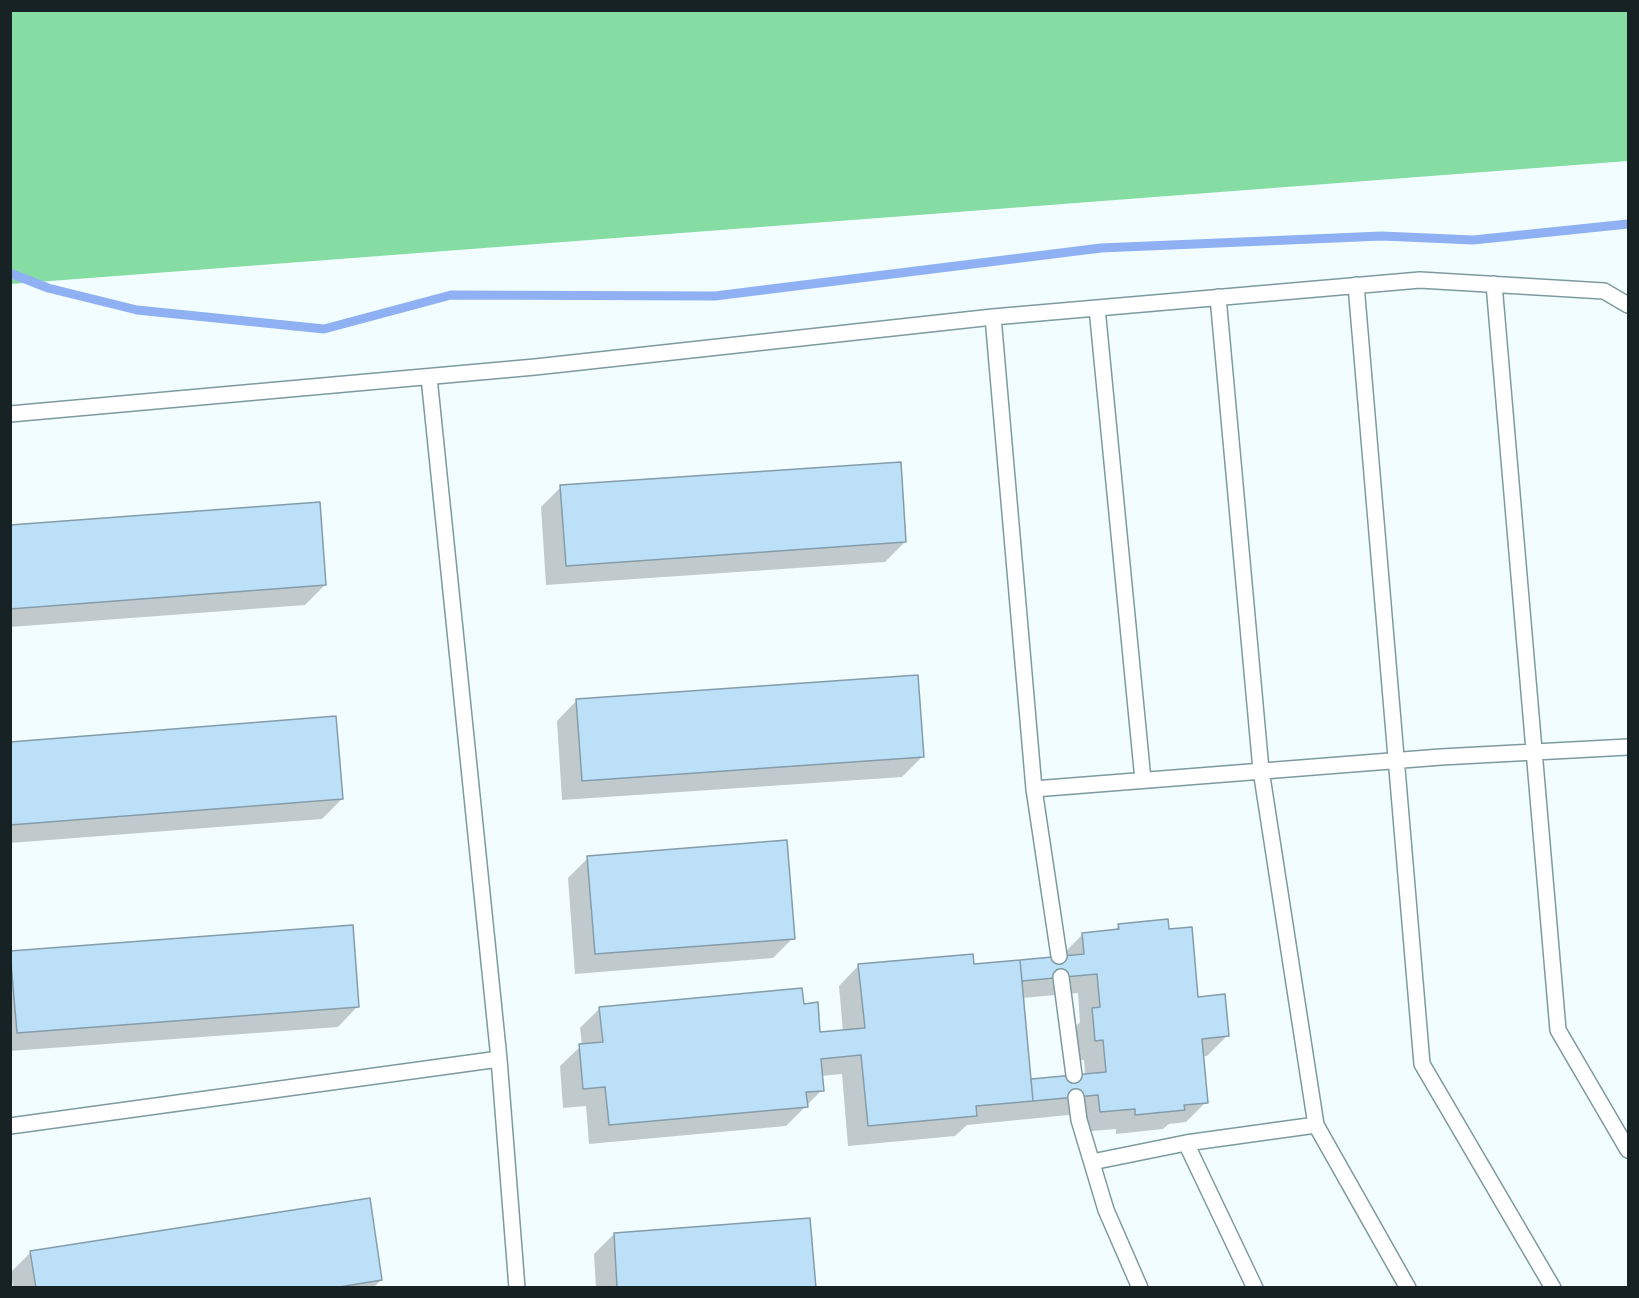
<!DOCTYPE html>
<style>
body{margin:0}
#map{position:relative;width:1639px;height:1298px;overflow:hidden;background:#f1fdff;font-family:Signika,sans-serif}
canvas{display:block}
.frame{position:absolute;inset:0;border:12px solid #172224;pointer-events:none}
</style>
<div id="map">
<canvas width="1639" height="1298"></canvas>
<div class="frame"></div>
</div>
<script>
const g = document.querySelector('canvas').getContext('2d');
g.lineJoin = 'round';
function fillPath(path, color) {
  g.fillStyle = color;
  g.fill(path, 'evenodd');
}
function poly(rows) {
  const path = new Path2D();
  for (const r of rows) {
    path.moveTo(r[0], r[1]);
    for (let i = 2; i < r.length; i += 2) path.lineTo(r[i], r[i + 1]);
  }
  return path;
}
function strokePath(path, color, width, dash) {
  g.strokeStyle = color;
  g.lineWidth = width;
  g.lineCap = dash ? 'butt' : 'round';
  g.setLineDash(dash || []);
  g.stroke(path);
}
fillPath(poly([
 [11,10,1628,11,1628,161,11,284]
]), '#86dda3');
fillPath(poly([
 [561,487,905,542,885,562,546,585,541,507],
 [10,527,325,585,305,605,10,627],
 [577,700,922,757,902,777,562,800,557,721],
 [10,743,342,799,322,819,10,843],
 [588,858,793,938,773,958,575,974,568,878],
 [1119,926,1167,931,1197,999,1227,1036,1207,1056,1202,1056,1206,1102,1186,1122,1169,1124,1163,1129,1116,1134,1116,1129,1080,1132,1079,1114,967,1125,955,1136,848,1146,842,1074,821,1076,822,1090,786,1126,589,1144,586,1106,563,1108,560,1066,582,1045,580,1028,600,1008,802,1005,819,1034,843,1032,839,986,859,965,972,966,1063,957,1063,954,1083,934,1113,931],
 [1078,993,1080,1022,1073,1030,1075,1061,1084,1060,1085,1075,1029,1080,1022,998],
 [10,953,358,1006,338,1027,10,1051],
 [614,1234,814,1288,596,1288,594,1254],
 [31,1252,381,1280,373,1288,13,1288,11,1272]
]), '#0003');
strokePath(poly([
 [10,273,48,288,137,310,324,329,451,295,715,296,1101,248,1382,236,1473,240,1628,224]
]), '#8fb0f2', 9);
const building = poly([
 [901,462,906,542,566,566,560,485,901,462],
 [320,502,326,585,10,609,10,525,320,502],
 [918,675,924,757,582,781,576,699,918,675],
 [336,716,343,799,10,825,10,742,336,716],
 [787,840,795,939,595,954,587,856,787,840],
 [1168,919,1169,929,1192,927,1198,997,1225,994,1229,1036,1202,1039,1208,1103,1184,1105,1185,1110,1135,1115,1135,1109,1100,1112,1098,1095,1033,1101,1031,1079,1106,1072,1103,1040,1095,1041,1092,1008,1100,1007,1097,974,1022,981,1020,960,1084,954,1082,933,1119,929,1118,924,1168,919],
 [353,925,359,1007,17,1033,10,951,353,925],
 [973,954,974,964,1020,960,1033,1101,976,1106,977,1116,868,1126,861,1055,821,1059,824,1091,806,1092,808,1107,609,1125,605,1087,583,1089,579,1044,603,1042,599,1007,802,988,804,1004,818,1002,820,1032,865,1028,858,964,973,954],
 [370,1198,382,1280,333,1288,36,1288,30,1251,370,1198],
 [810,1218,816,1288,617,1288,614,1233,810,1218]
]);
fillPath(building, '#bbe0f8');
strokePath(building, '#859caa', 1.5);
const lane = poly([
 [1494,284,1558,1030,1628,1150],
 [1356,285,1422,1064,1553,1288],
 [1218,297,1261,770,1316,1125,1408,1288],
 [1097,308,1143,780],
 [993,317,1034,789,1059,956],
 [429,377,499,1059,517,1288],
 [10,414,535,367,993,317,1420,280,1604,291,1628,305],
 [1034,789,1441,757,1628,747],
 [1061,977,1074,1075],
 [1076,1097,1079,1120,1106,1210,1140,1288],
 [10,1126,499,1059],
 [1186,1143,1255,1288],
 [1092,1162,1186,1143,1316,1125]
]);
strokePath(lane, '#7d9a9f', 18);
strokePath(lane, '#fff', 15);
</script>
